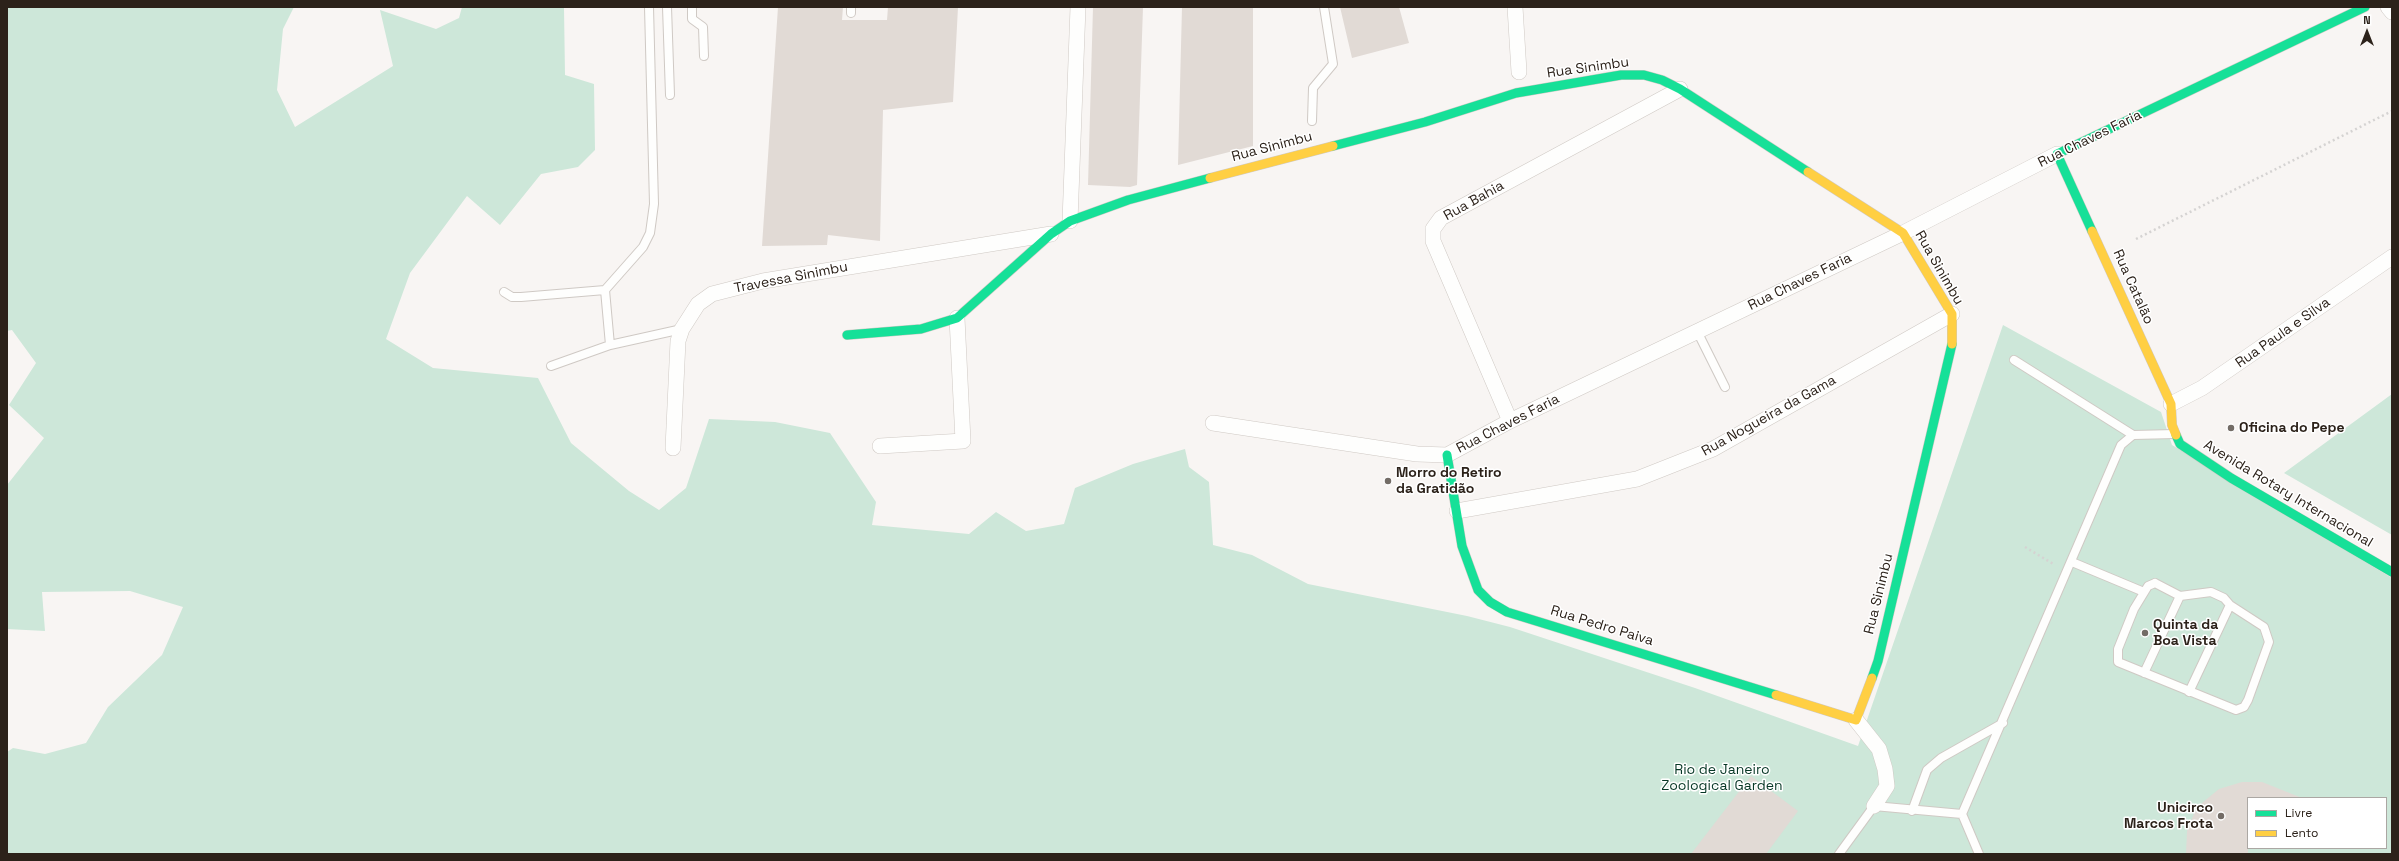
<!DOCTYPE html>
<meta charset="utf-8">
<style>
body{margin:0}
#map{position:relative;width:2399px;height:861px;overflow:hidden;background:#f8f5f3;font-family:"Space Grotesk",sans-serif}
canvas{display:block}
.frame{position:absolute;inset:0;border:8px solid #2c221a;pointer-events:none}
.legend{position:absolute;left:2247px;top:797px;width:140px;height:52px;box-sizing:border-box;background:#fff;border:1px solid #aba7a3;margin:0;padding:5px 7px;list-style:none;font-size:12px;color:#2c221a}
.legend li{display:flex;align-items:center;gap:8px;height:20px}
.legend b{width:20px;border:1px solid #aba7a3}
.north{position:absolute;left:2347px;top:12px;width:40px;height:40px;-webkit-text-stroke:3px #fff;paint-order:stroke;rotate:0deg;font-size:11px;font-weight:700;line-height:16px;text-align:center;color:#2c221a}
.north::after{content:'';display:block;margin:auto;width:14px;height:18px;background:#2c221a;clip-path:polygon(50% 0,100% 100%,50% 72%,0 100%)}
</style>
<div id="map">
<canvas width="2399" height="861"></canvas>
<div class="frame"></div>
<ul class="legend">
<li><b style="height:5px;background:#16e098"></b>Livre</li>
<li><b style="height:5px;background:#ffcf43"></b>Lento</li>
</ul>
<div class="north">N</div>
</div>
<script>
const g = document.querySelector('canvas').getContext('2d');
g.lineJoin = 'round';
function fillPath(path, color) {
  g.fillStyle = color;
  g.fill(path, 'evenodd');
}
function poly(rows) {
  const path = new Path2D();
  for (const r of rows) {
    path.moveTo(r[0], r[1]);
    for (let i = 2; i < r.length; i += 2) path.lineTo(r[i], r[i + 1]);
  }
  return path;
}
function strokePath(path, color, width, dash) {
  g.strokeStyle = color;
  g.lineWidth = width;
  g.lineCap = dash ? 'butt' : 'round';
  g.setLineDash(dash || []);
  g.stroke(path);
}
function write(font, color, halo, rows, align = 'center') {
  g.font = font + ' "Space Grotesk",sans-serif';
  g.lineWidth = 3;
  g.setLineDash([]);
  g.textBaseline = 'middle';
  g.strokeStyle = halo;
  g.fillStyle = color;
  for (const [text, x, y, turn = 0] of rows) {
    g.save();
    g.translate(x, y);
    g.rotate((+turn || 0) * Math.PI / 180);
    g.textAlign = isNaN(turn) ? turn : align;
    if (halo) g.strokeText(text, 0, 0);
    g.fillText(text, 0, 0);
    g.restore();
  }
}
fillPath(poly([
 [7,7,294,7,283,29,277,90,295,127,393,66,380,10,436,29,459,18,462,7,564,8,565,75,594,84,595,150,578,167,541,174,500,225,467,196,410,273,386,339,433,368,538,378,571,443,629,491,659,510,686,488,709,419,775,422,830,433,876,502,872,525,969,534,996,512,1026,531,1064,524,1075,488,1133,464,1185,449,1189,467,1209,482,1213,545,1252,555,1308,584,1467,616,1510,627,1695,688,1858,746,2003,325,2161,412,2172,445,2392,578,2392,854,7,854,7,752,13,748,45,754,86,743,108,707,162,655,183,607,130,591,42,592,45,631,7,629,7,485,44,438,9,405,36,363,12,330,7,331],
 [2248,798,2386,798,2386,848,2248,848],
 [2392,394,2392,535,2284,473]
]), '#cde7d9');
fillPath(poly([
 [778,7,843,7,842,20,887,20,888,7,958,7,953,102,883,110,880,241,828,235,827,245,762,246],
 [1093,7,1143,7,1137,185,1130,187,1088,185],
 [1182,7,1253,7,1253,146,1178,165],
 [1340,7,1399,7,1409,43,1352,58],
 [1751,776,1798,811,1766,854,1691,854],
 [2242,782,2262,782,2302,798,2248,798,2248,854,2186,854,2187,831,2195,811,2202,803,2219,789]
]), '#e1dad5');
const lane = poly([
 [667,7,670,95],
 [692,7,692,19,703,27,704,56],
 [851,13,851,7],
 [1312,121,1313,88,1333,64,1324,7],
 [605,290,643,247,650,233,654,204,649,7],
 [504,292,512,297,521,297,605,290,610,345],
 [1697,331,1725,387],
 [2014,360,2133,435],
 [551,366,610,345,682,329],
 [2072,562,2144,592],
 [2155,583,2180,596,2211,592,2224,598,2230,605,2264,627,2269,642,2248,700,2244,707,2236,710,2118,662,2118,649,2134,609,2148,586,2155,583],
 [2144,673,2180,596],
 [2189,692,2230,605],
 [1912,811,1927,770,1941,758,2003,723],
 [1962,814,2121,445,2133,435,2175,434],
 [1839,854,1874,806,1962,814,1979,854]
]);
const street = poly([
 [1515,7,1519,72],
 [2388,7,2392,12],
 [1070,221,1078,7],
 [2171,404,2202,388,2392,257],
 [1510,421,1433,241,1433,229,1441,218,1680,89],
 [1213,423,1417,454,1447,455,1510,421,1903,233,2057,154],
 [880,446,963,441,957,318],
 [673,448,678,341,682,329,698,304,712,294,763,281,1051,234],
 [1457,511,1637,479,1713,449,1952,314],
 [1856,720,1879,749,1885,769,1887,786,1874,806]
]);
const fast = poly([
 [1333,146,1425,122,1516,93,1621,75,1644,75,1662,80,1680,89,1808,172],
 [2092,231,2057,154,2365,7],
 [847,335,921,329,957,318,1051,234,1070,221,1128,200,1210,178],
 [2176,435,2180,444,2231,478,2392,572],
 [1447,455,1462,546,1478,590,1490,602,1507,612,1776,695],
 [1872,678,1878,661,1952,344]
]);
const slow = poly([
 [1808,172,1903,233,1952,314,1952,344],
 [1210,178,1333,146],
 [2092,231,2171,404,2172,425,2176,435],
 [1776,695,1856,720,1872,678]
]);
strokePath(lane, '#cfc9c4', 10);
strokePath(street, '#cfc9c4', 16);
strokePath(fast, '#cfc9c4', 10);
strokePath(slow, '#cfc9c4', 10);
strokePath(poly([
 [2136,239,2392,111],
 [2025,547,2055,565]
]), '#d5d3d2', 2.5, [2, 3]);
strokePath(lane, '#fefefd', 8);
strokePath(street, '#fefefd', 15);
strokePath(fast, '#16e098', 9);
strokePath(slow, '#ffcf43', 9);
for (const [x, y, r, color] of [
 [2231,428,4,"#736c66"],
 [1388,481,4,"#736c66"],
 [2145,633,4,"#736c66"],
 [2221,816,4,"#736c66"]
]) {
  const dot = new Path2D();
  dot.arc(x, y, r, 0, 2 * Math.PI);
  g.fillStyle = color;
  g.fill(dot);
  strokePath(dot, '#fff', 1.5);
}
write('14px', '#2c221a', '#fff', [
 ["Rua Sinimbu",1588,68,-8],
 ["Rua Chaves Faria",2090,139,-26],
 ["Rua Sinimbu",1272,147,-15],
 ["Rua Bahia",1474,201,-29],
 ["Rua Sinimbu",1939,268,60],
 ["Travessa Sinimbu",791,278,-11],
 ["Rua Chaves Faria",1800,282,-26],
 ["Rua Catalão",2133,287,66],
 ["Rua Paula e Silva",2283,333,-35],
 ["Rua Nogueira da Gama",1769,416,-29],
 ["Rua Chaves Faria",1508,424,-27],
 ["Avenida Rotary Internacional",2288,494,31],
 ["Rua Sinimbu",1879,594,-76],
 ["Rua Pedro Paiva",1602,626,17]
]);
write('bold 14px', '#2c221a', '#fff', [
 ["Oficina do Pepe",2239,428],
 ["Morro do Retiro",1396,473],
 ["da Gratidão",1396,489],
 ["Quinta da",2153,625],
 ["Boa Vista",2153,641],
 ["Unicirco",2213,808,"right"],
 ["Marcos Frota",2213,824,"right"]
], 'left');
write('14px', '#063725', '#fff', [
 ["Rio de Janeiro",1722,770],
 ["Zoological Garden",1722,786]
]);
</script>
